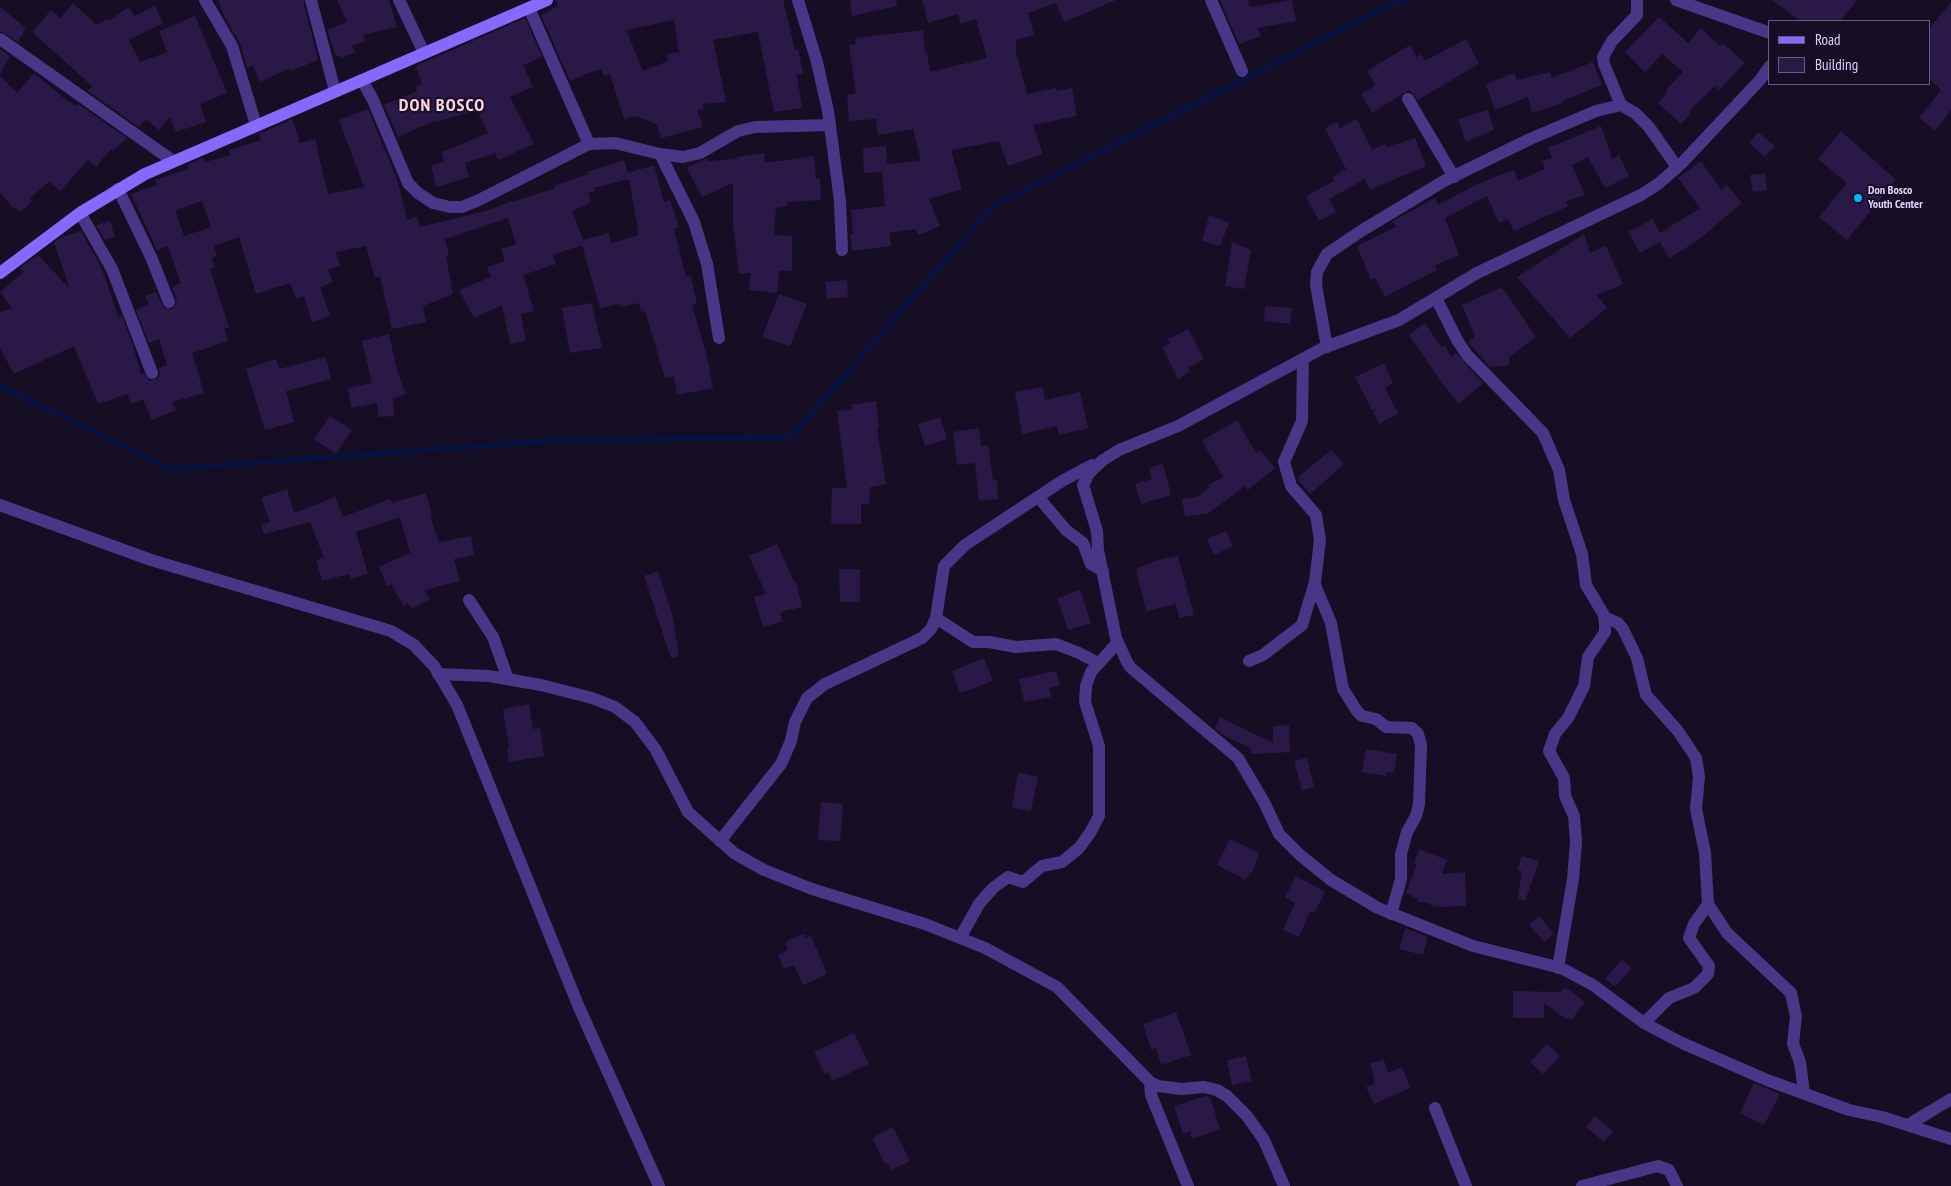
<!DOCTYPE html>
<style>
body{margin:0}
#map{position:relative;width:1951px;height:1186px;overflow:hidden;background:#160e25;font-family:"PT Sans Narrow",sans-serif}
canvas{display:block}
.legend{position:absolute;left:1768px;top:20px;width:162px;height:65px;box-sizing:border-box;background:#160e25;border:1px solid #665c7c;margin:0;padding:6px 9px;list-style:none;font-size:15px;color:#dfd2ff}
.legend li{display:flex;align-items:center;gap:10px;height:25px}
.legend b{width:25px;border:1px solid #665c7c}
</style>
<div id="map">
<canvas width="1951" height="1186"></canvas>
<ul class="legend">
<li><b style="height:6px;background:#8769ff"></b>Road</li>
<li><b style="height:14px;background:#2a1947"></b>Building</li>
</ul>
</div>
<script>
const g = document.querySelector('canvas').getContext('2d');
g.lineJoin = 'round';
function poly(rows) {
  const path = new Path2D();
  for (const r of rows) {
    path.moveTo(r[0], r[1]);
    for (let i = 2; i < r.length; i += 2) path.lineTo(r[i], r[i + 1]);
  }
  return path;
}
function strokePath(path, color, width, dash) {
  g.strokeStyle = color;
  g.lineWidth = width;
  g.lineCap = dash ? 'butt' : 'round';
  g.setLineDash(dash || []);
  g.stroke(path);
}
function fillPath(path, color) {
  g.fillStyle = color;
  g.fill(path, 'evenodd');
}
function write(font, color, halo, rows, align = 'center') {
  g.font = font + ' "PT Sans Narrow",sans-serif';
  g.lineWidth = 4;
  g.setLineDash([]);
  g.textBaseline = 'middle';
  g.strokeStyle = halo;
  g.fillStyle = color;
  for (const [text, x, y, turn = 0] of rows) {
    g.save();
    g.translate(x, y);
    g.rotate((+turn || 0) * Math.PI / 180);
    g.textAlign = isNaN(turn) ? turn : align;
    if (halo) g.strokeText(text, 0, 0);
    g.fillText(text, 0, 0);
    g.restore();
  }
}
strokePath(poly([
 [0,386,171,469,562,440,791,437,992,207,1391,5,1408,0]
]), '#081344', 5);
fillPath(poly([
 [218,0,303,0,318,60,291,71,290,68,260,82,253,66,247,68,240,43,225,18],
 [337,0,389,0,397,27,363,35,366,41,352,46,355,52,341,58,340,55,336,56,327,30,347,22],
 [556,0,783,0,795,50,798,49,803,74,797,75,802,108,774,112,758,32,713,40,726,102,703,104,704,109,697,110,703,127,661,138,657,124,635,116,624,119,610,74,604,76,601,69,594,72,593,71,570,81,541,15,558,6],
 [674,20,679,52,667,54,668,61,643,71,626,30],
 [850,0,896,0,897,6,852,16],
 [922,0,1116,0,1064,22,1056,3,1028,13,1034,35,1015,40,1017,48,1015,48,1027,94,1056,88,1056,91,1072,88,1077,116,1033,125,1043,154,1008,166,999,141,951,150,962,189,929,199,940,226,918,235,916,229,889,233,891,246,852,251,850,234,853,233,851,210,885,206,882,172,864,173,863,148,886,146,887,164,921,161,913,129,878,135,876,119,849,121,847,94,856,94,849,45,856,44,855,38,923,30,925,53,927,53,930,72,987,58,976,19,961,24,958,14,928,23],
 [1220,0,1247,0,1250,7,1292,0,1296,21,1257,28,1261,36,1239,44],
 [1772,0,1857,0,1840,21,1801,21],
 [1951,2,1951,110,1935,131,1919,118,1941,90,1930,80,1930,28],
 [73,3,97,25,107,19,108,21,129,7,134,16,155,6,163,23,129,40,140,62,167,52,159,31,195,16,227,93,200,104,206,122,176,132,170,117,159,130,146,119,139,127,88,91,92,86,32,32,51,10,60,18],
 [0,7,26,28,18,42,0,31],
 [1659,17,1688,43,1701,28,1720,46,1723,43,1745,63,1719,90,1715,86,1689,111,1691,113,1681,124,1658,103,1668,92,1666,90,1683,72,1662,54,1645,72,1625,52],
 [525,18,542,57,523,65,533,87,510,97,534,144,498,160,495,153,465,163,469,177,436,187,431,165,444,162,442,152,488,133,477,110,436,122,436,120,398,137,384,105,417,91,416,86,422,84,416,66],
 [1466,39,1479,64,1418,100,1409,90,1372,113,1361,94,1376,85,1367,71,1410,45,1417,57,1421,54,1425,61],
 [0,49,10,56,0,74],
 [1593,62,1602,85,1563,101,1563,103,1532,113,1528,97,1495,110,1486,84,1514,73,1517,80,1550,72,1552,78],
 [34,73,70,103,71,102,76,106,78,104,127,138,113,151,111,149,96,167,88,160,60,191,49,182,30,198,32,202,20,212,15,207,14,209,0,193,0,76,17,93],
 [368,109,397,179,407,220,417,217,420,227,486,211,512,201,512,202,555,188,554,186,588,174,587,172,624,160,628,173,654,165,664,202,670,200,679,227,674,229,686,277,691,276,697,304,692,305,707,357,713,388,677,395,674,376,665,378,645,311,641,312,639,303,621,307,620,304,600,308,582,245,553,255,556,264,523,275,534,311,521,314,526,341,510,344,502,305,474,318,459,290,491,277,487,267,505,261,501,249,516,244,508,218,445,239,449,255,446,256,453,294,423,306,426,322,392,329,380,276,375,278,366,246,336,252,340,266,328,269,333,282,320,287,330,316,312,322,304,296,296,299,290,283,256,294,239,237,214,246,217,256,212,258,215,267,210,269,229,327,224,329,228,341,192,353,204,393,172,402,176,410,152,420,143,399,131,404,127,394,98,404,74,346,14,374,0,348,0,312,12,308,0,292,24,272,20,268,38,255,70,289,54,243,60,238,81,231,101,267,119,318,122,316,134,349,141,374,143,373,150,381,158,378,160,374,159,368,167,365,159,339,149,343,136,310,149,304,145,296,156,292,164,308,172,309,177,303,172,287,181,283,168,246,157,250,131,194,157,185,155,180,188,169,187,165,203,158,205,162,231,155,229,150,261,140,259,134,292,119,300,143,315,139,328,194,364,187,339,120],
 [629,179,639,235,611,243,609,233,583,240,572,211,591,202,588,193,595,191,594,188],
 [202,201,211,227,184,236,175,210],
 [1488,110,1494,130,1466,142,1458,119],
 [1357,119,1372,150,1385,144,1387,147,1415,138,1426,166,1370,190,1365,179,1329,199,1336,212,1319,221,1306,196,1334,181,1332,177,1346,169,1325,128,1337,122,1340,128],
 [1601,126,1612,159,1619,155,1629,176,1605,188,1588,157,1572,165,1585,195,1566,201,1568,206,1514,231,1508,219,1499,223,1487,196,1445,218,1459,255,1435,265,1437,270,1385,297,1375,278,1371,280,1357,246,1396,227,1393,221,1435,198,1438,205,1477,184,1514,170,1518,181,1545,169,1542,161,1552,158,1548,148],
 [1841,131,1896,180,1847,240,1819,217,1847,183,1818,159],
 [1758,132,1775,146,1765,157,1749,143],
 [764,153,765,163,814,156,816,179,820,179,821,200,787,202,788,206,776,208,774,235,792,236,792,271,779,271,777,293,749,290,751,273,739,274,733,223,733,183,702,197,687,168,707,158,708,161,737,159,737,157],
 [1701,161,1721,190,1727,185,1742,203,1697,241,1669,258,1660,242,1640,253,1628,232,1653,219,1660,233,1700,208,1678,178],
 [1765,173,1767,190,1753,192,1750,175],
 [1209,215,1229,223,1220,246,1202,241],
 [110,221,115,237,105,240,96,225],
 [1584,234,1590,253,1606,246,1623,284,1597,295,1607,308,1570,338,1517,277],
 [1232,242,1251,250,1244,289,1225,286],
 [847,280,848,297,827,299,825,282],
 [1502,287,1536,337,1509,357,1509,365,1490,367,1468,342,1475,336,1462,305],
 [779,294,807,304,790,346,762,337],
 [592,303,602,348,570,353,562,308],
 [1265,306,1292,308,1290,324,1264,321],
 [1425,323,1441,347,1445,345,1451,357,1456,353,1483,383,1459,404,1442,383,1409,335],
 [1188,329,1204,359,1188,368,1190,372,1178,379,1162,347,1170,343,1168,339],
 [389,334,398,374,406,394,393,398,394,416,378,417,377,403,351,408,348,388,372,383,362,341],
 [326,357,331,379,286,391,294,422,265,430,246,369,276,359,279,369],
 [1384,363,1393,383,1385,387,1398,414,1379,424,1373,412,1376,409,1372,410,1355,377],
 [1043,387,1045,400,1080,392,1088,428,1059,435,1057,426,1022,434,1015,392],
 [876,401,879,429,877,429,886,484,870,487,869,504,861,504,861,524,831,524,832,488,847,488,837,411,852,410,851,405],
 [330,416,352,430,336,454,314,439],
 [940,417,947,439,925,446,918,424],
 [1237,420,1256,453,1260,450,1275,468,1248,490,1245,486,1209,513,1185,517,1182,499,1197,497,1209,488,1208,485,1223,477,1202,441],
 [979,428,981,446,988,445,993,480,997,480,998,499,979,501,975,463,957,465,953,432],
 [1331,450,1344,464,1310,494,1297,478],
 [1163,464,1171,495,1141,504,1135,484,1152,479,1149,468],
 [287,489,294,513,335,497,343,517,390,499,392,503,426,493,432,515,430,516,439,542,471,536,474,555,454,559,460,581,424,590,430,599,412,609,408,603,404,606,391,584,387,586,379,567,410,553,400,517,356,532,368,574,351,579,349,574,322,581,316,560,324,558,310,522,264,534,261,525,270,522,261,498],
 [1226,531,1233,546,1214,555,1207,539],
 [777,544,794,582,796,582,802,607,780,612,783,621,763,627,754,597,766,594,749,556],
 [1178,556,1194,615,1179,618,1176,604,1146,611,1136,569,1158,560],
 [839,569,860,569,860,602,840,602],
 [658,571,672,614,679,656,671,658,644,576],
 [1080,590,1091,623,1068,630,1057,598],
 [984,658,993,681,960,693,952,671],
 [1056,671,1060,686,1049,688,1051,697,1024,702,1019,679],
 [529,704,533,729,540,728,544,756,509,762,507,748,509,747,503,709],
 [1220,717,1273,743,1273,726,1289,725,1290,751,1293,752,1251,754,1251,748,1223,735,1215,728],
 [1366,749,1397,754,1394,773,1387,772,1386,776,1362,772],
 [1307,758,1314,787,1302,790,1294,761],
 [1018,773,1038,777,1031,811,1012,808],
 [821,802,843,804,840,841,818,840],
 [1230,839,1259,853,1252,873,1250,872,1246,880,1217,865],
 [1419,849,1447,860,1442,874,1465,872,1466,906,1435,907,1425,902,1418,902,1418,899,1406,893,1417,864,1414,863],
 [1522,856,1539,861,1525,901,1518,899,1522,871,1517,870],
 [1296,876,1325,892,1314,913,1310,911,1299,937,1283,930,1295,903,1285,897],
 [1539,916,1554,933,1545,942,1529,925],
 [1405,928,1428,937,1423,955,1399,949],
 [804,934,806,938,811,936,827,974,803,985,794,965,784,969,778,955,788,950,785,942],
 [1622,960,1632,968,1615,987,1605,978],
 [1565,987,1585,1002,1572,1019,1566,1019,1544,1003,1544,1018,1513,1018,1513,991,1560,992],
 [1176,1012,1191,1055,1161,1065,1156,1048,1151,1050,1143,1024],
 [854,1033,869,1064,832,1081,828,1072,825,1074,814,1052],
 [1547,1044,1560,1056,1543,1074,1530,1062],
 [1246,1056,1252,1081,1232,1085,1227,1060],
 [1384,1060,1388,1073,1402,1067,1410,1088,1374,1104,1366,1087,1375,1083,1370,1063],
 [1754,1083,1780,1094,1764,1125,1740,1113],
 [1206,1096,1210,1097,1220,1129,1192,1139,1190,1131,1183,1134,1174,1106],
 [1595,1116,1613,1131,1604,1142,1586,1127],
 [893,1127,910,1161,892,1170,888,1163,885,1164,872,1138]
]), '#2a1947');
strokePath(poly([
 [205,0,232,46,256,125],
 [311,0,335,91],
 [399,0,424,53],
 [798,0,817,62,828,111,840,201,842,250],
 [1211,0,1242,71],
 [1676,0,1770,33],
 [529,8,589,144],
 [0,39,173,161],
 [1770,66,1760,80,1681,164,1658,184,1641,195,1477,273,1399,320,1323,348,1178,426,1119,450,1103,460,1089,473,1083,485,1097,531,1098,550,1116,638,1127,662,1130,667,1238,758,1264,802,1279,834,1300,855,1331,880,1378,908,1473,946,1561,968,1593,985,1644,1023,1682,1043,1767,1080,1849,1110,1882,1117,1951,1139],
 [362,80,373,100,408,183,418,193,433,203,450,207,462,207,479,200,589,144,615,143,660,154,683,157,700,153,738,131,755,127,830,125],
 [1408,99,1454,177],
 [1621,105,1604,64,1603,57,1612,41,1637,15,1637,0],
 [660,154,694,222,707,264,719,338],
 [118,189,151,257,169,302],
 [80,213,112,269,152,373],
 [1436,298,1457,340,1467,355,1543,433,1559,470,1564,500,1582,554,1586,585,1604,615,1605,624,1605,632,1588,657,1584,686,1568,718,1555,734,1549,751,1564,778,1565,796,1574,816,1576,842,1573,879,1558,968],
 [1327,347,1316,285,1317,272,1327,254,1361,231,1444,181,1530,139,1596,111,1621,105,1635,113,1649,127,1677,167],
 [1039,498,1066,530,1083,543,1091,564,1103,571],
 [0,505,151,560,391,631,414,645,434,666,457,705,578,1005,659,1186],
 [1315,585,1331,623,1343,689,1357,711,1362,716,1376,719,1386,727,1412,728,1418,734,1421,745,1419,804,1416,816,1407,832,1401,854,1401,879,1391,914],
 [469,600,493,637,508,679],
 [1604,617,1618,623,1623,629,1637,658,1646,695,1678,731,1696,758,1699,777,1696,809,1705,853,1708,904,1727,933,1791,993,1796,1017,1793,1044,1800,1062,1804,1093],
 [936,618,973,642,989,642,1016,647,1056,644,1079,653,1098,663],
 [1249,661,1263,655,1302,625,1315,582,1320,540,1316,515,1291,486,1284,462,1302,421,1303,359],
 [438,674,489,676,541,685,592,698,615,707,635,722,656,750,688,812,734,853,764,870,812,889,925,924,985,948,1057,987,1150,1082,1158,1086,1181,1089,1204,1087,1217,1090,1227,1096,1247,1116,1264,1140,1284,1186],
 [720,841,781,764,791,741,795,722,807,698,825,684,922,638,931,629,936,618,944,566,965,545,1062,481,1092,465],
 [960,938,979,904,993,888,1008,877,1023,882,1042,866,1062,862,1079,848,1090,833,1099,816,1099,746,1085,702,1086,686,1091,672,1118,642],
 [1644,1023,1669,998,1694,988,1708,974,1709,966,1689,938,1694,924,1708,904],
 [1150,1082,1151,1095,1188,1186],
 [1435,1108,1466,1186],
 [1908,1125,1951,1099],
 [1582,1186,1658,1166,1669,1170,1677,1186]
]), '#483786', 12);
strokePath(poly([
 [0,273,80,213,145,174,547,0]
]), '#8769ff', 12);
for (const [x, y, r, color] of [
 [1858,198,5,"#00b7fd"]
]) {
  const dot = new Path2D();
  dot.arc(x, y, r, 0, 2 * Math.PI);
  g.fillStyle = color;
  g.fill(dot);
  strokePath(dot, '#160e25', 2);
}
write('bold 12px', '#dfd2ff', '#160e25', [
 ["Don Bosco",1868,191],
 ["Youth Center",1868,205]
], 'left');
g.letterSpacing = '1px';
write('bold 18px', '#ffd4e8', '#160e25', [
 ["DON BOSCO",442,106]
]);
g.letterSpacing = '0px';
</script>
